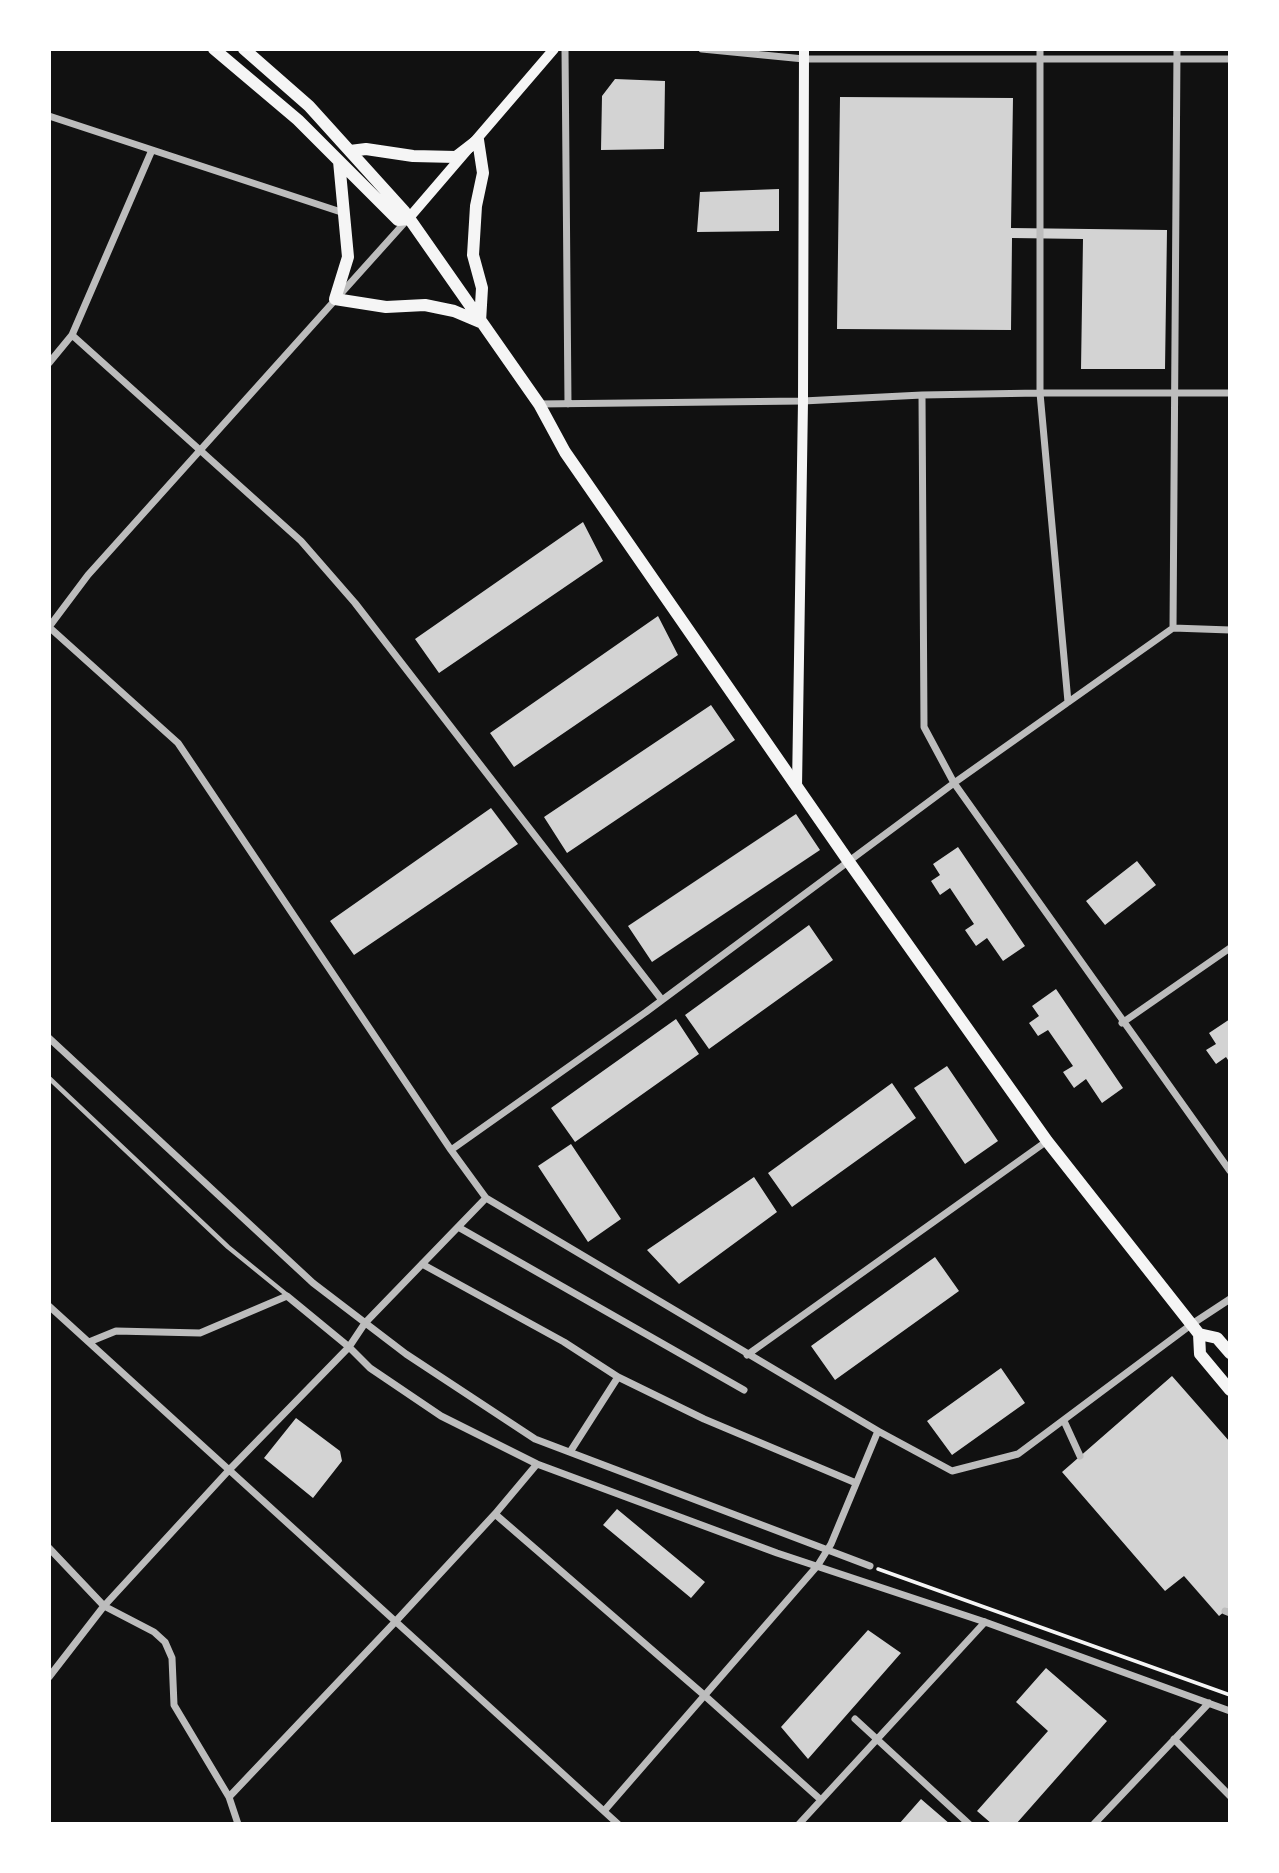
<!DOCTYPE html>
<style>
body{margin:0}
#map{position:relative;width:1279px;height:1873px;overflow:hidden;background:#111;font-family:Merriweather,serif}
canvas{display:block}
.frame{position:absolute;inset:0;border:51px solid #fff;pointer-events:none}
</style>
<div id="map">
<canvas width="1279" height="1873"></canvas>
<div class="frame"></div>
</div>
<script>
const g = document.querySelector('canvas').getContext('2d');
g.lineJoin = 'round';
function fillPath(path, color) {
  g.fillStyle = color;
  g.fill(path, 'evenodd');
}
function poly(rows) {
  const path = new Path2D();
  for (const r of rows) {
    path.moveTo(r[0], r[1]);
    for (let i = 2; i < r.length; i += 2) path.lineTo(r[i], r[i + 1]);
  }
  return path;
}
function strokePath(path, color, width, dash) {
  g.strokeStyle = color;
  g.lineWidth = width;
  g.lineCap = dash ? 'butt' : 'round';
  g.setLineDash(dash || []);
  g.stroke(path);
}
fillPath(poly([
 [615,79,665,81,664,149,601,150,602,96],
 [840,97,1013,98,1011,228,1167,230,1165,369,1081,369,1083,239,1012,238,1011,330,837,329],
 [779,189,779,231,697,232,700,192],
 [583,522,603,561,439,673,415,639],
 [658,616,678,655,514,767,490,733],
 [711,705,735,740,567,853,544,817],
 [491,808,518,844,354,955,330,921],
 [796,814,820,850,652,962,628,926],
 [958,847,1025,946,1003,961,987,938,976,946,965,930,974,924,950,888,940,895,931,881,940,875,933,864],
 [1137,861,1156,885,1105,925,1086,901],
 [809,925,833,960,709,1049,685,1015],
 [1056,989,1123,1088,1102,1103,1086,1079,1074,1088,1063,1072,1073,1066,1048,1030,1038,1036,1029,1023,1039,1016,1032,1006],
 [676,1019,699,1054,575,1142,551,1108],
 [1230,1019,1230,1063,1226,1057,1216,1064,1206,1050,1216,1044,1209,1033],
 [947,1066,998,1141,965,1164,914,1088],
 [892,1083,916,1118,792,1207,768,1173],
 [571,1144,621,1219,588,1242,538,1166],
 [754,1177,777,1212,679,1284,647,1250],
 [935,1257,959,1291,835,1380,811,1346],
 [1001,1368,1025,1403,952,1455,927,1421],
 [1172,1376,1230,1442,1230,1607,1219,1616,1184,1576,1165,1591,1062,1472],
 [296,1418,340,1451,342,1461,313,1498,264,1458],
 [617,1509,705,1582,691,1598,603,1525],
 [868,1630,901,1653,808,1759,781,1727],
 [1046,1668,1107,1721,1016,1824,992,1824,977,1811,1048,1731,1016,1702],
 [921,1799,950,1824,899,1824]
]), '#d3d3d3');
strokePath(poly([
 [878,1569,1230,1695]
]), '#f5f5f5', 3.5);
strokePath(poly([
 [49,1078,228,1247,287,1295]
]), '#bcbcbc', 4.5);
strokePath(poly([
 [565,49,568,404],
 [702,49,804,59,1230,59],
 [1040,49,1040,393,1068,702],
 [49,116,344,213],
 [72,335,301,541,355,603,662,1000],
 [49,363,72,335,152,150],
 [922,395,924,727,954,783,1230,1171],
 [539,404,803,401,922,395,1040,393,1230,393],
 [49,627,178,743,451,1150,486,1198,878,1431,952,1471,1018,1454,1192,1324,1230,1299],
 [49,627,88,575,407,220],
 [1173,628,1177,49],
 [1122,1023,1230,948],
 [49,1038,313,1283,406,1354,535,1439,870,1566],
 [451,1150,646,1012,954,783,1173,628,1230,630],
 [458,1227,744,1390],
 [422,1264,564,1342,618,1377],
 [49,1306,618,1824],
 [89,1342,116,1331,200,1333,287,1296,349,1347,370,1368,441,1416,537,1464,777,1553,985,1622,1230,1711],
 [747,1355,1047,1141],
 [1064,1421,1080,1456],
 [570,1452,618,1377,704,1419,856,1483],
 [495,1514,704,1695,821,1800],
 [49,1548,104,1606,154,1632,165,1642,172,1658,174,1705,229,1797,238,1824],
 [1225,1611,1230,1613],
 [49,1677,104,1606,230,1469,349,1347,365,1323,486,1198],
 [855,1719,969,1824],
 [1174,1739,1230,1796],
 [229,1797,396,1621,495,1514,537,1464],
 [604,1811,818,1565,831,1544,878,1431],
 [799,1824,985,1622],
 [1094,1824,1209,1703]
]), '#bcbcbc', 7);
strokePath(poly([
 [408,219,554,49],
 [797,787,803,401,804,49]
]), '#f5f5f5', 10);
strokePath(poly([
 [214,49,298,120,398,220,408,219],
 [244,49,309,106,404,211,539,404,565,452,849,862,1047,1141,1199,1334,1200,1354,1230,1390],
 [339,161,348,257,335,299,386,307,425,305,454,311,480,322,482,288,473,255,476,206,483,173,478,140,456,157,413,156,366,149,350,151],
 [1199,1334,1217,1338,1230,1353]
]), '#f5f5f5', 12);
</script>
